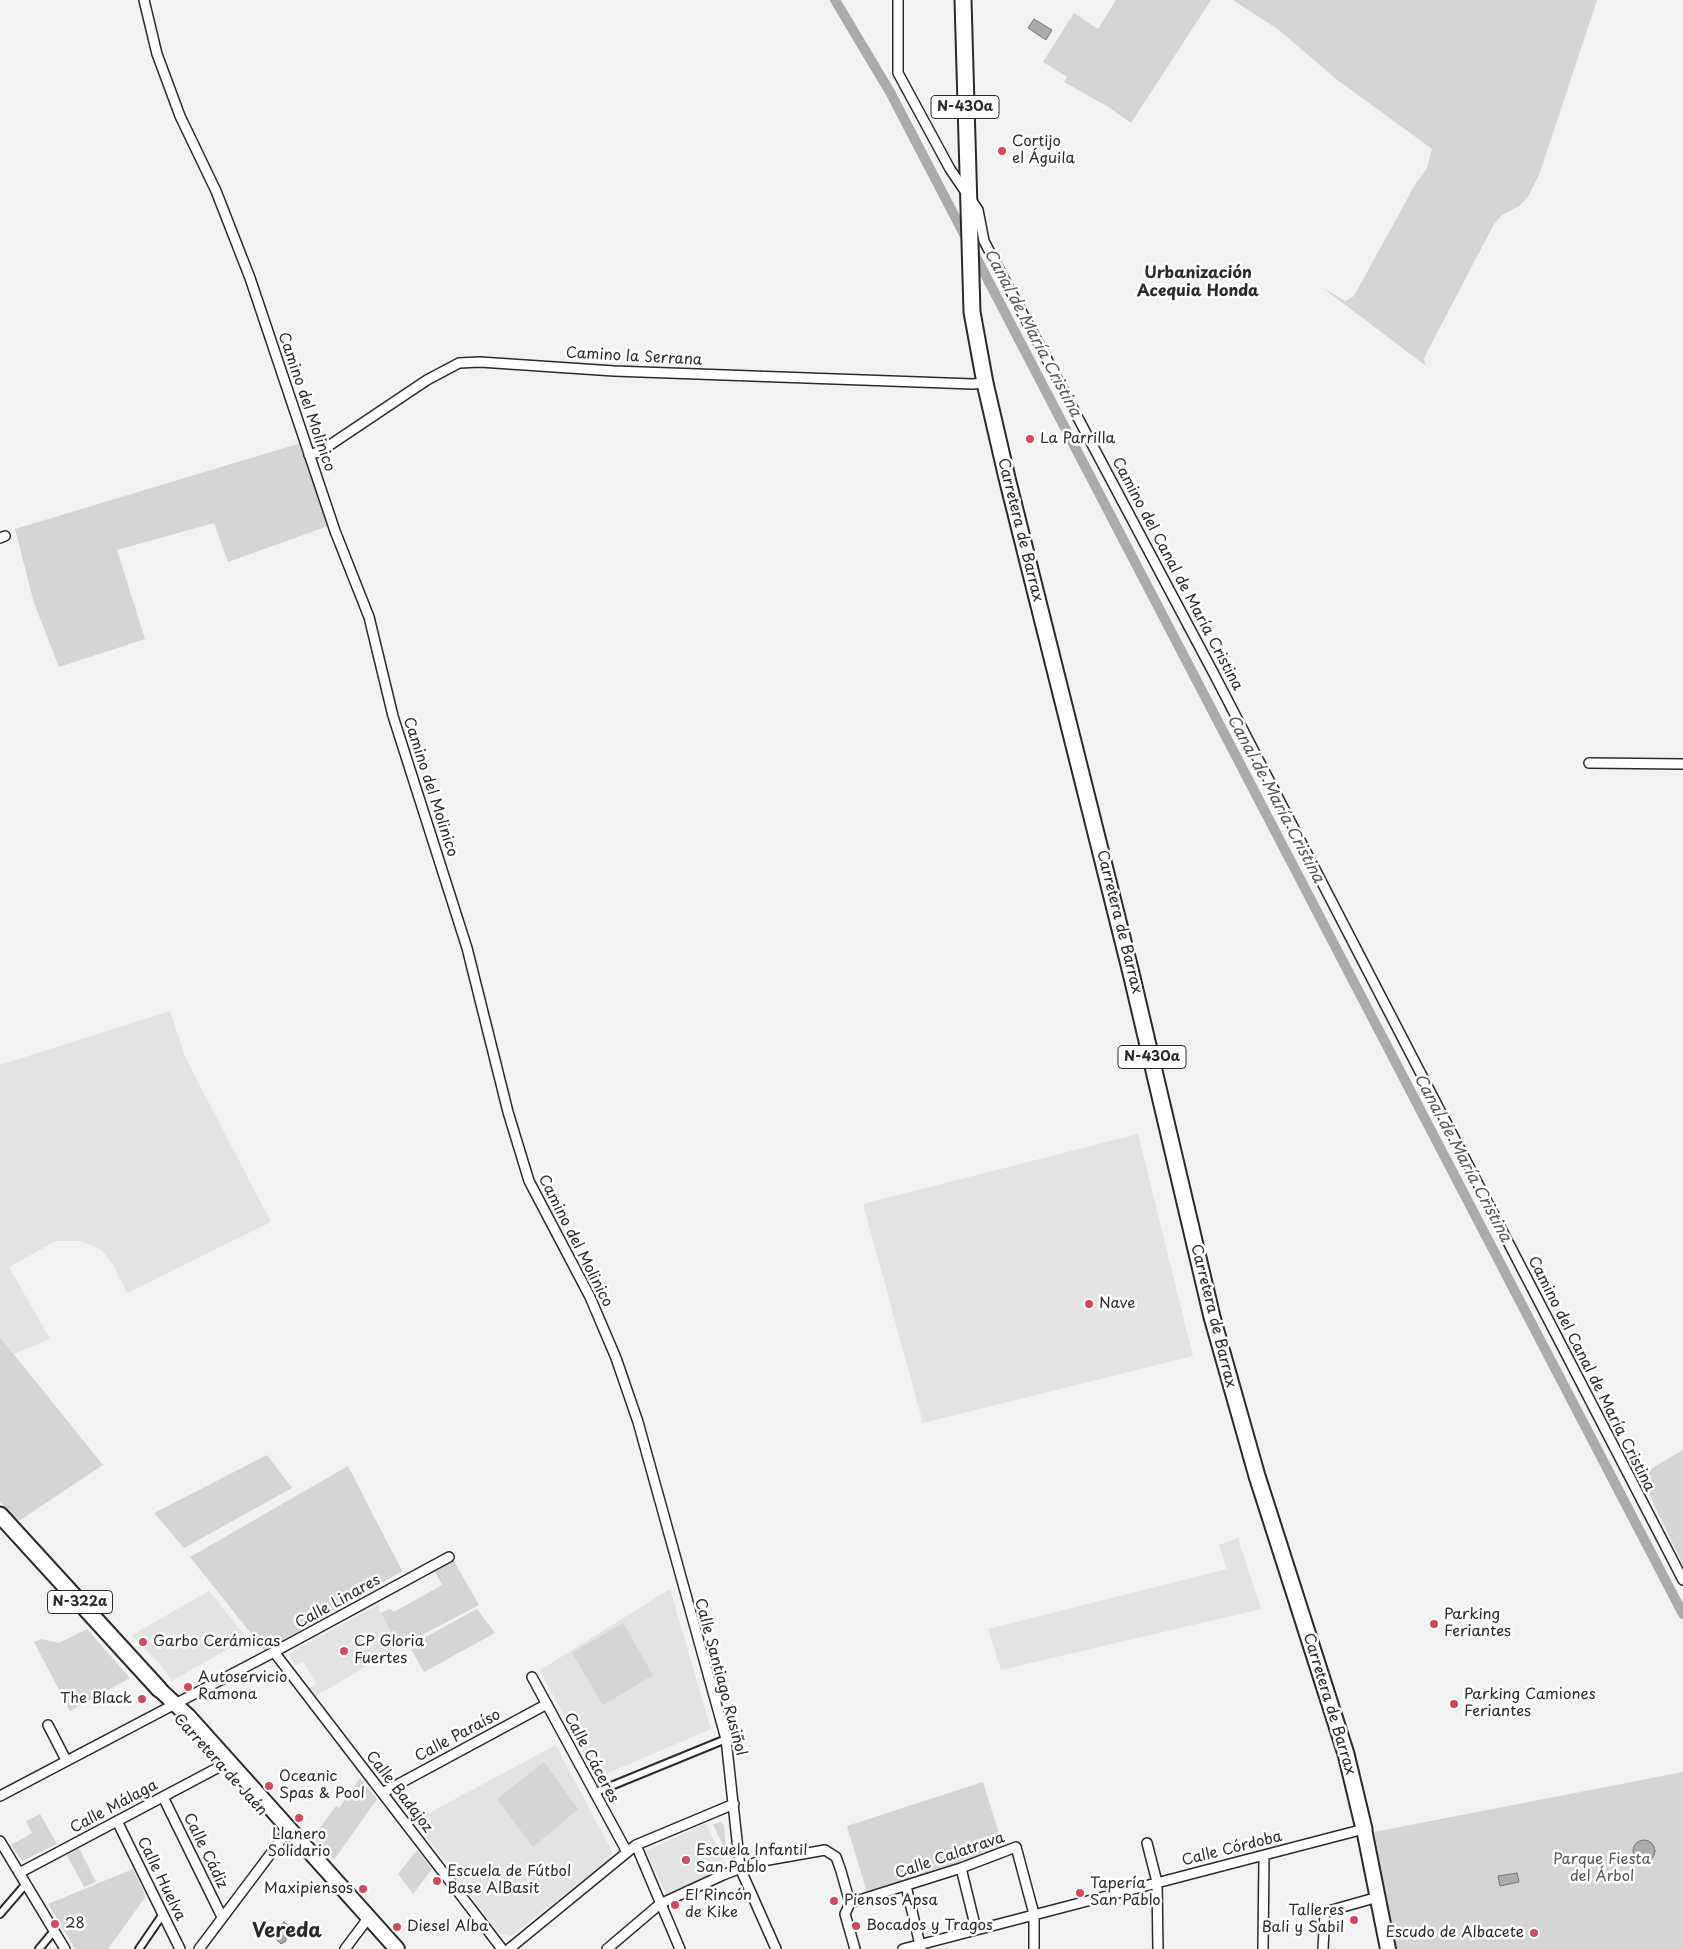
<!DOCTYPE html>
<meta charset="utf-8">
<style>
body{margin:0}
canvas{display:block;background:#f2f2f2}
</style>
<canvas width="1683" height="1949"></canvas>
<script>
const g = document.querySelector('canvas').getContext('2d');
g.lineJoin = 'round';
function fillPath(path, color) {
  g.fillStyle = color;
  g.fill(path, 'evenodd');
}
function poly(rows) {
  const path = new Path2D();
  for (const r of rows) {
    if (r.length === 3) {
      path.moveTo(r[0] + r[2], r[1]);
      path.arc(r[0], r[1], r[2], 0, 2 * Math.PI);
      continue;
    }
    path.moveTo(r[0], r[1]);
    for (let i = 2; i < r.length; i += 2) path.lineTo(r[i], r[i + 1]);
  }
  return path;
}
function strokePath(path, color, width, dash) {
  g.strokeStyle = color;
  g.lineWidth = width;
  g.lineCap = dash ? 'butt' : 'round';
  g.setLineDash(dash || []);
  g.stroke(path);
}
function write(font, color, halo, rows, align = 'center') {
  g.font = font + ' "Playpen Sans",sans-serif';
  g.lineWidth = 5;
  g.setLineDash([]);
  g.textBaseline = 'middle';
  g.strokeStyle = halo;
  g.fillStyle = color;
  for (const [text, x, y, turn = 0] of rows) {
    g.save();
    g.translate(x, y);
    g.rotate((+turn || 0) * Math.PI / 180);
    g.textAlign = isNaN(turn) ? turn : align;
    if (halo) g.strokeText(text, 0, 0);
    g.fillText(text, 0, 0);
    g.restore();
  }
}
fillPath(poly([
 [170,1011,185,1057,271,1222,127,1293,112,1263,101,1250,81,1241,56,1241,9,1267,50,1339,14,1354,0,1337,0,1065],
 [1138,1134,1193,1356,923,1423,863,1204],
 [1238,1538,1261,1609,1001,1670,988,1629,1227,1569,1219,1545],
 [670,1589,711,1729,599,1777,595,1776,540,1670],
 [209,1591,247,1638,172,1681,159,1663,132,1635],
 [377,1605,399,1647,316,1696,309,1689,316,1684,304,1662,295,1665,289,1654],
 [556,1745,612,1852,610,1859,511,1936,499,1933,414,1821],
 [706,1823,727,1868,667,1896,646,1851]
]), '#e3e3e3');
fillPath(poly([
 [1116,0,1211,0,1131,123,1110,108,1064,82,1067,77,1043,62,1074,13,1098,29],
 [1233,0,1597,0,1539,175,1528,197,1519,206,1502,215,1494,224,1426,354,1424,359,1426,366,1323,288,1345,301,1354,296,1416,183,1427,168,1432,149,1336,79,1279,30],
 [301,443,328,526,228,562,214,523,117,550,145,639,59,667,34,603,15,529],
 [0,1337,103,1465,17,1522,0,1502],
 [1683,1450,1683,1565,1640,1475],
 [267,1455,292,1488,184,1548,154,1513],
 [348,1466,402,1571,265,1651,190,1557],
 [454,1561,479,1605,399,1647,381,1613,390,1609,394,1612,442,1585,435,1572],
 [477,1609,495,1633,424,1672,409,1646],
 [623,1623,653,1675,603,1705,572,1653],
 [87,1629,130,1678,70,1711,34,1642,41,1639,59,1643],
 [544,1762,578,1809,533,1847,497,1799],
 [1683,1772,1683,1949,1397,1949,1374,1832],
 [360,1778,377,1799,334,1860,313,1837,336,1806,339,1808],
 [983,1782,1004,1850,868,1896,847,1826],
 [40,1814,57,1844,22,1861,11,1845,32,1833,26,1821],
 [720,1822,724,1825,726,1852,713,1824],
 [79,1848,96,1882,84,1887,67,1855],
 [417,1850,432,1869,413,1894,398,1874],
 [133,1869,146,1896,108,1949,75,1949,48,1904]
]), '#d5d5d5');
const water = poly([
 [1034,19,1052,30,1046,40,1028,28,1034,19],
 [1644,1851,11],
 [1517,1873,1519,1882,1500,1886,1498,1876,1517,1873],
 [284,1922,293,1929,286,1937,286,1941,281,1944,275,1938,269,1938,268,1935,284,1922]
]);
fillPath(water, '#ababab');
strokePath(water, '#787878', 1);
strokePath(poly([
 [835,0,890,92,1683,1614]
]), '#ababab', 10);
const pedestrian = poly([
 [594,1793,726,1739],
 [0,1914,25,1885],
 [39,1949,54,1931],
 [139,1949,163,1914]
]);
const minor = poly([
 [144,0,157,54,180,116,216,191,250,278,335,531,369,617,393,716,467,948,508,1112,529,1181,590,1297,616,1358,638,1422,726,1739,740,1868,776,1949],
 [898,0,898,73,950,169,978,210,984,241,1214,674,1683,1580],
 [309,455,321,451,427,380,459,363,480,362,614,371,973,384,985,383],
 [0,538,5,536],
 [1589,763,1683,764],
 [274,1652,502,1949],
 [532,1677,627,1852],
 [48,1725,66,1760],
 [382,1793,547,1704],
 [0,1796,274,1652,449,1557],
 [163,1797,222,1917],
 [117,1821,180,1949],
 [0,1841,65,1949],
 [1147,1843,1157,1882,1158,1949],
 [636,1845,680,1949],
 [961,1868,976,1929],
 [19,1873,221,1766],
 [906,1886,921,1949],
 [850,1903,961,1868,1016,1847,1034,1914,1034,1949],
 [199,1949,284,1836],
 [345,1949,369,1917],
 [509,1949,636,1845,734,1804],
 [607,1949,660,1904,723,1875,757,1862,825,1850,836,1857,841,1871,850,1903,845,1914,855,1949],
 [903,1949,1364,1829],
 [1263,1949,1264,1855],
 [1323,1949,1325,1912,1378,1897]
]);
const primary = poly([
 [159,1689,188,1716,397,1949],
 [1364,1829,1388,1949]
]);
const trunk = poly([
 [963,0,972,312,985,383,1007,478,1131,973,1212,1317,1257,1476,1346,1754,1364,1829],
 [0,1515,159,1689]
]);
strokePath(pedestrian, '#2b2b2b', 10);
strokePath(minor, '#2b2b2b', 12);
strokePath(primary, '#2b2b2b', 18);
strokePath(trunk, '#2b2b2b', 19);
strokePath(pedestrian, '#fff', 6);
strokePath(minor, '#fff', 9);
strokePath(primary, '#fff', 14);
strokePath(trunk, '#fff', 15);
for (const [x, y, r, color] of [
 [1002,151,5,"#d1495b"],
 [1030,439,5,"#d1495b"],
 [1089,1304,5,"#d1495b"],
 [1434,1624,5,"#d1495b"],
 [143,1642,5,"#d1495b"],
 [344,1651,5,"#d1495b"],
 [188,1687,5,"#d1495b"],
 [142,1699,5,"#d1495b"],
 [1454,1704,5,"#d1495b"],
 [269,1786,5,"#d1495b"],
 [299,1818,5,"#d1495b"],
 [686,1860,5,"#d1495b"],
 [437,1881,5,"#d1495b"],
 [363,1889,5,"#d1495b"],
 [1080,1893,5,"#d1495b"],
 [834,1901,5,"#d1495b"],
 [675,1905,5,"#d1495b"],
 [1354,1920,5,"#d1495b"],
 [55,1924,5,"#d1495b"],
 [856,1926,5,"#d1495b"],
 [397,1927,5,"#d1495b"],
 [1534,1933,5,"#d1495b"]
]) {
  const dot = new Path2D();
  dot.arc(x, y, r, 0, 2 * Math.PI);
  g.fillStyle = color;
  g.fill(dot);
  strokePath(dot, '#fff', 2);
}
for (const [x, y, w] of [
 [965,107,68],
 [1152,1057,68],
 [80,1602,65]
]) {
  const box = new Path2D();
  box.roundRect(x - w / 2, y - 11.5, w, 23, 4);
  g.fillStyle = '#fff';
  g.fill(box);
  strokePath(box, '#2b2b2b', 1);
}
write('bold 14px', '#2b2b2b', null, [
 ["N-430a",965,107],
 ["N-430a",1152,1057],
 ["N-322a",80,1602]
]);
write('15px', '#2b2b2b', '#fff', [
 ["Cortijo",1012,142],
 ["el Águila",1012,159],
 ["La Parrilla",1040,439],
 ["Nave",1099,1304],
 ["Parking",1444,1615],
 ["Feriantes",1444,1632],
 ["Garbo Cerámicas",153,1642],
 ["CP Gloria",354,1642],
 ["Fuertes",354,1659],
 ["Autoservicio",198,1678],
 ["Ramona",198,1695],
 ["Parking Camiones",1464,1695],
 ["Feriantes",1464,1712],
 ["The Black",132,1699,"right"],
 ["Oceanic",279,1777],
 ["Spas & Pool",279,1794],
 ["Llanero",299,1835,"center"],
 ["Solidario",299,1852,"center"],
 ["Escuela Infantil",696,1851],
 ["San Pablo",696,1868],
 ["Escuela de Fútbol",447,1872],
 ["Base AlBasit",447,1889],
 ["Tapería",1090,1884],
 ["San Pablo",1090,1901],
 ["Maxipiensos",353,1889,"right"],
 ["El Rincón",685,1896],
 ["de Kike",685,1913],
 ["Piensos Apsa",844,1901],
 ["Talleres",1344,1911,"right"],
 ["Bali y Sabil",1344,1928,"right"],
 ["28",65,1924],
 ["Bocados y Tragos",866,1926],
 ["Diesel Alba",407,1927],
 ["Escudo de Albacete",1524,1933,"right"]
], 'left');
write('15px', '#2b2b2b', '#fff', [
 ["Camino la Serrana",634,357,3],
 ["Camino del Molinico",306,402,71],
 ["Carretera de Barrax",1020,530,76],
 ["Camino del Canal de María Cristina",1177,574,62],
 ["Camino del Molinico",430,787,72],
 ["Carretera de Barrax",1119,922,76],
 ["Camino del Molinico",575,1241,63],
 ["Carretera de Barrax",1213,1316,76],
 ["Camino del Canal de María Cristina",1591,1374,63],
 ["Calle Linares",338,1602,-29],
 ["Calle Santiago Rusiñol",720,1677,75],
 ["Carretera de Barrax",1329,1704,73],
 ["Calle Paraíso",458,1736,-28],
 ["Calle Cáceres",591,1758,62],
 ["Carretera de Jaén",220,1765,48],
 ["Calle Badajoz",399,1792,52],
 ["Calle Málaga",114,1807,-28],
 ["Calle Córdoba",1232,1849,-14],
 ["Calle Cádiz",205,1851,64],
 ["Calle Calatrava",950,1856,-19],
 ["Calle Huelva",161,1879,64]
]);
write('15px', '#565656', '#fff', [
 ["Parque Fiesta",1602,1860],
 ["del Árbol",1602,1877]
]);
write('bold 16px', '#2b2b2b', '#fff', [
 ["Urbanización",1198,274],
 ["Acequia Honda",1198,292]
]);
write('italic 16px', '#585858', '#fff', [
 ["Canal de María Cristina",1032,333,62],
 ["Canal de María Cristina",1275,799,62],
 ["Canal de María Cristina",1462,1158,62]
]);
write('bold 20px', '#2b2b2b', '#fff', [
 ["Vereda",287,1931]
]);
</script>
